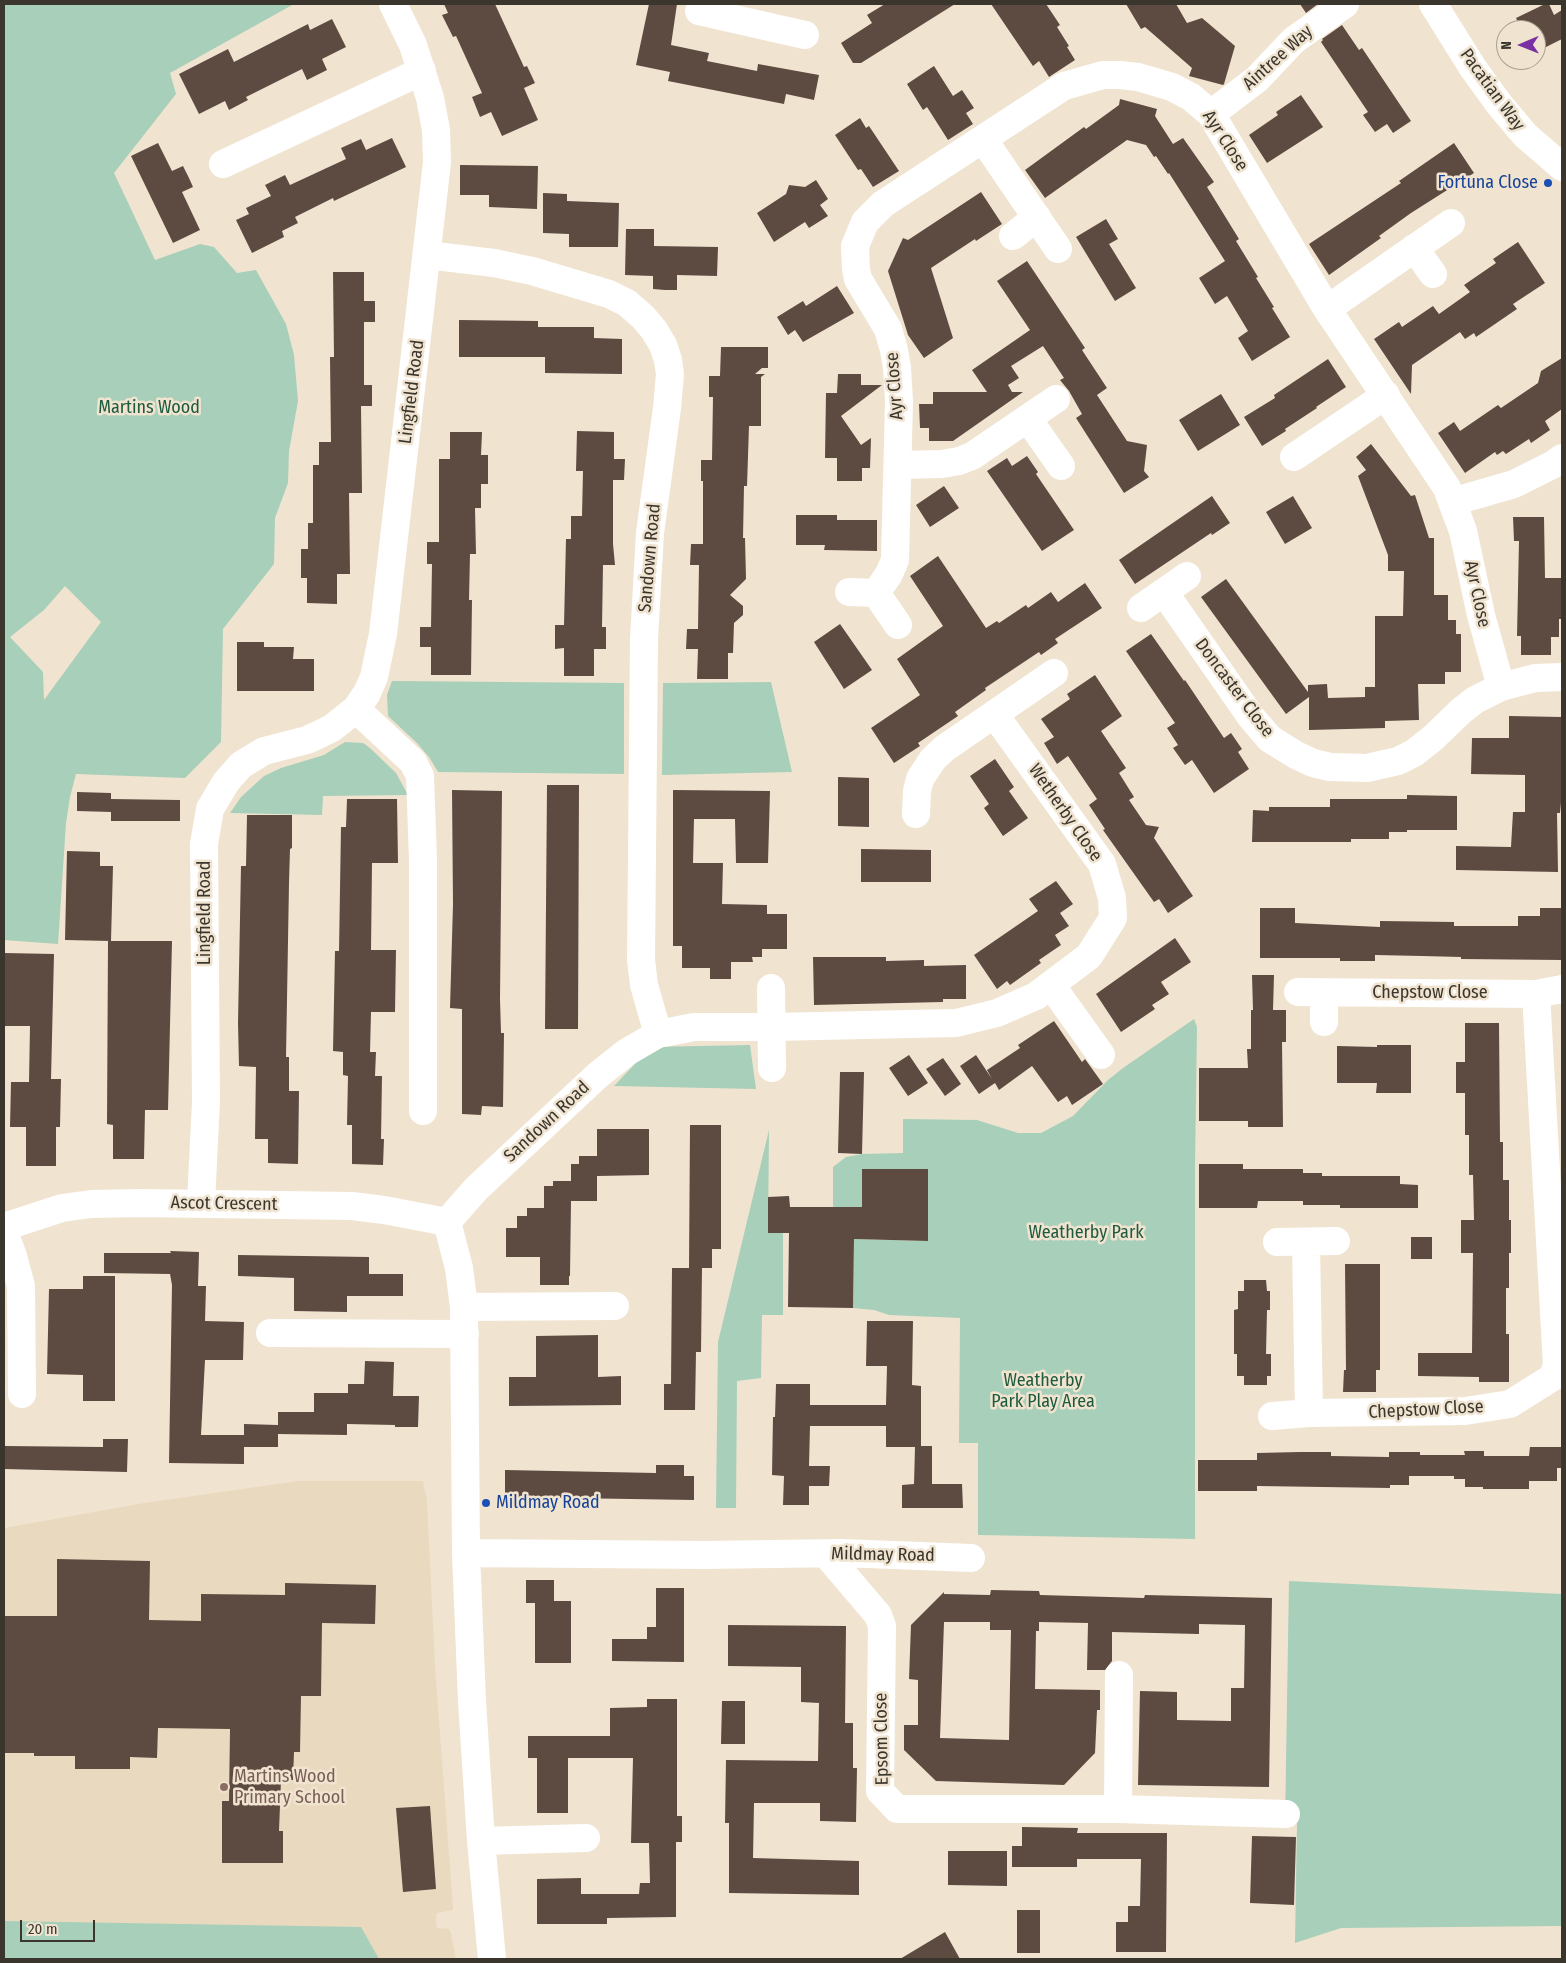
<!DOCTYPE html>
<style>
body{margin:0}
#map{position:relative;width:1566px;height:1963px;overflow:hidden;background:#f0e4d0;font-family:"Fira Sans Condensed",sans-serif}
canvas{display:block}
.frame{position:absolute;inset:0;border:5px solid #3a362e;pointer-events:none}
.north{position:absolute;left:1496px;top:20px;width:50px;height:50px;box-sizing:border-box;background:#f0e4d0;border:1px solid #a79e8f;border-radius:50%;rotate:269deg;font-size:14px;font-weight:700;line-height:20px;text-align:center;color:#3a362e}
.north::after{content:'';display:block;margin:auto;width:18px;height:22px;background:#7931a4;clip-path:polygon(50% 0,100% 100%,50% 72%,0 100%)}
.scale{position:absolute;left:20px;top:1920px;width:75px;height:22px;box-sizing:border-box;border:2px solid #3a362e;border-top:0;padding-left:6px;font-size:15px;line-height:18px;white-space:nowrap;color:#3a362e;-webkit-text-stroke:4px #f0e4d0;paint-order:stroke}
</style>
<div id="map">
<canvas width="1566" height="1963"></canvas>
<div class="frame"></div>
<div class="north">N</div>
<div class="scale">20 m</div>
</div>
<script>
const g = document.querySelector('canvas').getContext('2d');
g.lineJoin = 'round';
function fillPath(path, color) {
  g.fillStyle = color;
  g.fill(path, 'evenodd');
}
function poly(rows) {
  const path = new Path2D();
  for (const r of rows) {
    path.moveTo(r[0], r[1]);
    for (let i = 2; i < r.length; i += 2) path.lineTo(r[i], r[i + 1]);
  }
  return path;
}
function strokePath(path, color, width, dash) {
  g.strokeStyle = color;
  g.lineWidth = width;
  g.lineCap = dash ? 'butt' : 'round';
  g.setLineDash(dash || []);
  g.stroke(path);
}
function write(font, color, halo, rows, align = 'center') {
  g.font = font + ' "Fira Sans Condensed",sans-serif';
  g.lineWidth = 5;
  g.setLineDash([]);
  g.textBaseline = 'middle';
  g.strokeStyle = halo;
  g.fillStyle = color;
  for (const [text, x, y, turn = 0] of rows) {
    g.save();
    g.translate(x, y);
    g.rotate((+turn || 0) * Math.PI / 180);
    g.textAlign = isNaN(turn) ? turn : align;
    if (halo) g.strokeText(text, 0, 0);
    g.fillText(text, 0, 0);
    g.restore();
  }
}
fillPath(poly([
 [298,1481,423,1481,427,1500,435,1667,453,1907,453,1910,437,1913,436,1920,437,1928,449,1929,451,1934,456,1959,4,1959,4,1528,144,1503]
]), '#e9dabf');
fillPath(poly([
 [4,4,294,4,170,73,176,94,114,173,155,260,200,244,214,247,237,273,256,270,286,324,294,355,298,401,289,451,288,483,275,518,274,564,223,629,221,742,185,778,76,774,70,797,66,823,58,944,4,940],
 [65,586,101,622,44,700,43,672,10,637,44,610],
 [392,681,624,683,624,774,438,772,429,757,417,743,388,716,387,695],
 [771,682,792,772,662,775,663,683],
 [345,742,363,743,370,748,396,773,408,795,323,796,322,815,230,813,241,797,264,776,281,768,324,755],
 [1194,1019,1197,1027,1195,1167,1195,1539,978,1535,978,1443,959,1443,960,1318,889,1315,874,1310,853,1308,854,1239,928,1241,928,1170,862,1169,862,1236,833,1237,833,1167,846,1157,862,1154,903,1153,903,1119,977,1120,1018,1133,1041,1133,1073,1116,1108,1080,1123,1068],
 [750,1045,756,1089,614,1086,651,1047],
 [769,1130,768,1233,783,1233,783,1315,762,1315,761,1378,737,1381,736,1508,716,1508,718,1342],
 [1289,1581,1562,1594,1562,1926,1341,1928,1295,1943,1297,1823,1285,1823],
 [4,1921,361,1927,379,1959,4,1959]
]), '#a7cfb9');
fillPath(poly([
 [444,4,495,4,524,67,527,66,535,83,524,88,538,120,502,136,491,112,480,117,472,97,482,93,456,36,453,37,442,15,448,13],
 [649,4,677,4,671,45,709,53,707,61,757,71,758,64,819,75,814,100,786,94,784,104,668,81,670,72,636,65],
 [885,4,955,4,861,63,853,63,841,43,872,23,867,15],
 [991,4,1046,4,1060,25,1057,27,1069,46,1067,47,1075,60,1049,77,1039,61,1033,66],
 [1126,4,1176,4,1187,23,1202,18,1235,46,1224,84,1223,85,1189,76,1192,68,1145,27,1141,29],
 [1300,4,1318,4,1306,13],
 [1545,4,1549,4,1554,15,1562,10,1562,39,1536,52,1536,30,1507,30,1519,24,1516,18],
 [332,19,346,47,322,59,327,70,307,80,302,69,246,97,248,100,229,110,225,101,199,114,179,74,228,49,234,62,308,24,310,30],
 [1342,25,1359,50,1362,48,1411,121,1393,133,1387,124,1375,132,1363,115,1368,112,1321,42,1323,40,1322,39],
 [934,66,953,96,962,90,974,108,966,113,973,124,948,140,927,107,923,110,907,84],
 [1301,95,1323,127,1267,163,1249,135,1278,115,1276,112],
 [1120,99,1157,109,1155,116,1173,144,1183,138,1214,182,1207,187,1239,239,1236,241,1258,277,1256,278,1274,307,1272,308,1290,337,1252,361,1238,338,1248,331,1227,296,1215,304,1199,278,1225,261,1169,173,1168,174,1156,156,1154,157,1146,145,1127,140,1045,198,1025,170,1084,127,1086,129,1119,105],
 [860,118,866,128,869,126,899,171,873,187,861,169,858,170,835,135],
 [392,138,406,167,334,201,333,198,295,217,298,223,282,231,284,237,252,253,236,220,249,214,246,208,271,196,265,185,285,175,290,185,346,159,341,148,361,139,366,150],
 [158,143,172,171,183,166,189,178,193,187,182,192,200,230,173,243,131,156],
 [1454,143,1474,173,1411,213,1379,236,1381,238,1329,275,1309,244,1401,183,1399,181],
 [460,165,538,166,537,209,489,207,489,195,460,195],
 [816,180,828,199,820,205,828,216,809,228,805,222,774,242,757,213,786,194,789,185,805,187],
 [981,192,1002,224,976,241,975,239,931,268,953,338,924,358,908,335,888,271,903,238,908,240],
 [543,193,567,194,567,201,619,203,618,247,569,247,569,234,543,233],
 [1106,219,1118,239,1109,244,1136,288,1115,301,1076,237],
 [626,229,654,229,654,246,718,247,717,276,677,275,677,290,665,290,653,289,653,276,625,275],
 [1518,242,1545,283,1513,304,1517,309,1476,337,1474,333,1465,339,1460,332,1412,365,1411,394,1374,339,1399,322,1402,327,1433,306,1439,314,1470,292,1464,285,1496,263,1493,259],
 [1027,261,1085,348,1082,350,1107,388,1097,395,1127,441,1147,445,1144,471,1149,477,1124,493,1076,418,1082,414,1069,391,1060,380,1064,378,1043,346,1011,366,1019,378,1008,385,1012,392,1023,392,953,441,929,441,929,428,920,428,919,404,933,404,933,392,987,392,972,370,1030,330,997,281],
 [333,272,364,272,364,301,375,301,375,322,364,322,364,385,372,385,372,406,361,406,362,493,349,493,350,574,337,574,337,604,307,603,307,578,301,578,301,549,308,549,308,523,313,523,313,465,319,465,319,442,331,442,330,357,334,357],
 [837,286,854,313,803,342,795,330,788,335,777,317,803,301,806,306],
 [459,320,538,321,538,327,594,327,594,338,622,339,622,374,545,373,545,357,459,357],
 [721,347,768,347,768,368,762,368,755,374,765,374,761,377,761,426,749,426,747,486,744,486,743,538,745,538,746,579,730,595,743,606,743,615,734,623,733,653,728,653,728,679,697,679,698,649,686,649,687,629,698,629,699,565,690,565,691,544,703,544,703,481,701,481,701,460,712,460,713,397,709,397,709,376,720,376],
 [1562,358,1562,409,1545,421,1550,430,1531,443,1529,439,1506,454,1503,451,1497,455,1495,452,1465,473,1438,433,1454,422,1460,431,1498,405,1501,408,1538,383,1541,371],
 [1328,359,1346,387,1316,407,1317,408,1285,429,1286,431,1262,446,1244,417,1275,398,1274,395],
 [838,374,861,374,861,385,882,385,841,416,861,445,871,438,870,468,862,468,862,481,837,481,837,458,825,458,826,393,837,393],
 [1221,394,1240,425,1198,451,1179,420],
 [577,431,614,432,614,459,625,459,624,480,613,480,613,544,615,565,603,565,602,627,606,627,606,649,594,649,594,676,564,676,564,648,555,649,555,625,564,625,566,539,571,539,571,516,582,516,583,471,576,471],
 [450,432,482,432,481,455,488,455,488,484,481,484,481,508,475,508,476,554,470,554,469,600,472,600,471,675,431,675,431,647,420,647,420,627,431,627,432,564,427,564,427,542,439,542,439,459,450,459],
 [1371,444,1411,496,1415,495,1429,538,1434,538,1434,595,1448,595,1448,620,1456,620,1456,634,1461,634,1461,672,1445,672,1445,684,1418,684,1419,720,1385,721,1385,728,1309,730,1309,697,1286,714,1201,597,1226,579,1308,692,1308,685,1327,684,1328,698,1365,697,1365,687,1375,687,1375,616,1403,616,1404,571,1388,571,1388,555,1358,476,1366,470,1356,457],
 [1027,456,1038,472,1036,474,1074,530,1042,551,987,471,1007,458,1012,466],
 [944,486,959,508,930,527,916,505],
 [1212,496,1230,523,1212,535,1211,533,1135,584,1119,560],
 [1293,496,1312,528,1285,544,1266,512],
 [796,515,837,515,837,520,877,520,877,551,824,550,825,545,796,545],
 [1513,517,1544,517,1545,578,1562,578,1562,619,1559,619,1559,637,1551,637,1551,655,1521,655,1521,636,1517,636,1519,541,1514,541],
 [938,556,986,628,997,621,999,623,1026,605,1028,608,1051,592,1058,602,1085,583,1102,608,1055,639,1058,643,1041,655,1039,652,985,688,986,690,955,712,958,716,918,743,920,746,894,763,871,728,920,695,897,659,943,626,910,576],
 [840,624,872,670,844,689,814,642],
 [1151,634,1184,681,1185,680,1224,738,1231,733,1242,749,1238,752,1249,769,1214,793,1192,760,1185,765,1173,748,1178,745,1167,728,1175,723,1126,651],
 [237,642,264,642,264,647,294,647,293,659,314,659,314,691,237,691],
 [1095,675,1122,716,1101,731,1126,768,1119,773,1134,797,1129,800,1146,825,1159,827,1154,838,1193,896,1168,913,1159,899,1154,902,1103,830,1105,829,1089,805,1097,799,1068,756,1057,764,1044,743,1054,737,1041,719,1070,699,1067,694],
 [1509,716,1562,717,1562,792,1560,813,1557,813,1558,872,1456,870,1456,846,1511,847,1513,812,1525,812,1525,775,1471,774,1472,738,1509,738],
 [995,759,1014,787,1009,791,1028,818,1003,836,984,808,989,804,970,776],
 [838,777,869,778,869,827,838,826],
 [547,785,579,785,578,1029,545,1029],
 [452,790,502,791,500,999,501,1033,504,1033,503,1107,482,1106,481,1115,462,1114,462,1009,450,1008,453,904],
 [673,790,770,791,768,863,736,863,735,819,694,819,693,863,723,863,722,904,767,905,767,914,787,914,787,949,762,949,762,957,752,957,753,962,731,962,731,979,710,979,710,968,682,968,682,946,673,946],
 [77,792,111,793,111,799,180,800,180,821,111,821,111,805,111,812,77,811],
 [1407,795,1457,796,1457,830,1407,830,1407,832,1389,832,1389,839,1351,839,1351,842,1252,842,1253,810,1269,811,1269,807,1330,807,1330,799,1407,799],
 [347,799,397,799,398,863,372,863,371,950,396,950,395,1012,371,1012,370,1052,376,1052,375,1076,382,1076,381,1139,384,1139,383,1165,352,1164,352,1125,347,1125,348,1076,343,1075,343,1052,333,1051,335,951,339,951,341,827,346,827],
 [247,815,292,815,292,848,290,849,289,883,286,1057,289,1057,289,1091,299,1091,298,1164,268,1163,268,1139,255,1139,256,1067,239,1066,238,1023,241,866,246,866],
 [861,849,931,850,931,882,861,882],
 [67,851,100,852,100,866,113,866,111,941,65,940],
 [1056,881,1073,904,1060,913,1069,926,1055,935,1061,945,1039,960,1041,963,1010,985,1007,981,997,989,974,955,1038,911,1029,899],
 [1260,908,1295,908,1295,923,1380,927,1380,921,1454,922,1454,926,1518,926,1518,916,1540,916,1540,908,1562,908,1562,960,1461,959,1461,957,1422,956,1375,955,1375,961,1340,961,1340,958,1260,958],
 [1175,938,1191,962,1161,982,1169,994,1152,1005,1155,1009,1121,1032,1096,994],
 [108,941,172,941,168,1110,145,1110,144,1159,113,1159,113,1125,107,1124],
 [4,953,54,954,51,1079,61,1079,60,1127,56,1127,56,1166,26,1166,26,1127,10,1127,11,1082,29,1082,30,1026,4,1026],
 [813,957,886,957,886,961,924,960,924,966,966,965,966,999,943,999,943,1002,814,1005],
 [1252,975,1274,975,1273,1010,1286,1010,1286,1042,1282,1042,1283,1127,1248,1127,1248,1121,1199,1121,1199,1068,1248,1068,1247,1049,1251,1049,1251,1010,1253,1010],
 [1054,1021,1082,1062,1085,1059,1103,1084,1072,1105,1067,1096,1058,1102,1032,1066,999,1090,995,1083,979,1094,960,1066,976,1055,992,1079,987,1070,1020,1048,1018,1045],
 [1465,1023,1499,1023,1500,1142,1503,1142,1503,1180,1509,1180,1509,1220,1511,1220,1511,1253,1509,1253,1509,1288,1506,1288,1506,1334,1509,1334,1509,1382,1479,1382,1479,1377,1418,1376,1418,1353,1472,1353,1473,1253,1461,1253,1461,1220,1474,1220,1473,1175,1469,1175,1469,1135,1465,1135,1465,1093,1456,1093,1456,1062,1465,1062],
 [1377,1045,1411,1045,1411,1093,1376,1093,1377,1083,1337,1083,1337,1046,1377,1047],
 [909,1055,928,1083,908,1096,889,1068],
 [943,1058,961,1084,945,1096,926,1069],
 [840,1072,864,1072,862,1154,838,1153],
 [690,1125,721,1125,721,1249,712,1249,712,1268,702,1268,701,1352,696,1352,695,1410,664,1410,664,1384,671,1384,672,1268,697,1268,689,1268],
 [597,1129,649,1129,649,1175,597,1176,597,1201,571,1201,570,1276,569,1276,569,1285,540,1285,540,1257,506,1257,506,1228,517,1228,517,1216,527,1216,527,1208,544,1208,544,1186,553,1186,553,1181,571,1181,571,1164,579,1164,579,1156,597,1156],
 [1199,1164,1243,1164,1243,1169,1303,1169,1303,1173,1322,1173,1322,1176,1400,1176,1400,1184,1418,1185,1418,1208,1340,1208,1340,1205,1303,1205,1303,1201,1258,1201,1257,1208,1199,1208],
 [862,1169,928,1169,928,1241,854,1239,853,1308,788,1307,789,1233,768,1233,768,1197,789,1196,790,1207,862,1207],
 [1411,1237,1432,1237,1432,1259,1411,1259],
 [170,1251,199,1252,198,1286,206,1286,205,1321,244,1322,243,1360,205,1360,201,1435,244,1435,244,1445,244,1424,278,1425,278,1447,244,1447,244,1464,169,1463,172,1285,170,1274,104,1273,104,1253,171,1253],
 [238,1255,369,1257,369,1274,403,1274,403,1296,347,1296,347,1312,294,1311,294,1278,238,1276],
 [1345,1264,1380,1264,1380,1370,1376,1370,1376,1392,1343,1392,1344,1370,1346,1370],
 [83,1276,115,1276,115,1401,83,1401,83,1375,47,1374,49,1289,83,1289],
 [1244,1280,1266,1280,1267,1291,1270,1291,1270,1310,1267,1310,1266,1354,1271,1354,1271,1376,1267,1376,1267,1385,1244,1385,1244,1376,1237,1376,1237,1354,1234,1354,1234,1310,1238,1309,1238,1291,1244,1291],
 [867,1321,913,1321,912,1385,921,1386,921,1446,932,1446,932,1484,962,1484,963,1508,902,1508,902,1485,914,1484,915,1447,886,1447,886,1426,810,1426,809,1466,830,1466,829,1486,809,1486,809,1505,783,1505,784,1476,772,1475,773,1417,775,1417,776,1384,810,1384,810,1405,886,1405,887,1366,866,1366],
 [598,1335,598,1377,621,1376,621,1405,509,1406,509,1377,536,1377,536,1336],
 [365,1361,394,1362,393,1396,419,1396,418,1427,395,1427,395,1425,347,1424,347,1435,278,1434,278,1412,314,1412,314,1393,348,1393,348,1384,364,1384],
 [103,1439,128,1439,127,1472,4,1469,4,1446,103,1447],
 [1530,1447,1562,1447,1562,1468,1557,1468,1557,1481,1529,1481,1529,1489,1483,1489,1483,1487,1465,1487,1465,1479,1454,1479,1454,1476,1409,1476,1409,1485,1390,1485,1390,1488,1257,1486,1257,1491,1198,1491,1198,1460,1257,1460,1257,1453,1300,1452,1331,1452,1331,1456,1389,1457,1389,1452,1420,1452,1420,1455,1465,1455,1464,1451,1484,1451,1484,1456,1529,1456],
 [656,1465,684,1465,684,1476,694,1476,694,1500,505,1497,505,1470,656,1473],
 [57,1559,150,1561,149,1620,201,1621,201,1594,285,1595,285,1583,376,1585,375,1624,322,1623,321,1696,301,1696,300,1752,294,1752,293,1780,281,1780,279,1831,283,1831,283,1863,222,1863,222,1801,229,1801,230,1729,158,1728,157,1758,130,1757,130,1769,75,1769,75,1756,34,1756,34,1753,4,1753,4,1616,57,1616],
 [526,1580,554,1580,554,1601,571,1601,571,1663,535,1663,535,1603,526,1603],
 [656,1588,684,1588,684,1662,612,1661,612,1639,647,1639,647,1627,656,1627],
 [991,1590,1039,1591,1040,1595,1144,1598,1145,1595,1272,1598,1269,1787,1138,1785,1140,1691,1177,1692,1177,1720,1231,1721,1231,1688,1244,1688,1245,1625,1199,1624,1199,1634,1112,1632,1112,1661,1105,1670,1087,1670,1088,1623,1039,1622,1039,1631,1036,1631,1035,1689,1100,1690,1100,1710,1097,1710,1095,1753,1064,1785,936,1781,904,1750,904,1725,918,1725,918,1680,909,1679,911,1625,944,1592,944,1594,990,1595],
 [944,1622,990,1622,990,1630,1011,1630,1009,1740,940,1738],
 [728,1625,846,1626,845,1723,853,1723,853,1768,857,1768,856,1822,820,1821,820,1803,754,1803,753,1858,859,1861,859,1895,729,1893,729,1823,725,1823,726,1760,818,1761,819,1703,801,1702,801,1667,728,1666],
 [647,1699,677,1699,677,1816,682,1816,682,1842,676,1842,676,1917,607,1918,607,1924,537,1924,537,1879,581,1878,581,1894,639,1894,640,1883,650,1883,649,1843,631,1843,633,1758,568,1758,568,1813,537,1813,537,1758,528,1758,528,1736,610,1736,610,1708,647,1707],
 [722,1701,745,1701,745,1744,721,1744],
 [430,1806,436,1889,403,1892,396,1808],
 [1022,1827,1078,1828,1077,1833,1167,1833,1166,1952,1116,1952,1116,1922,1128,1922,1128,1906,1140,1906,1141,1859,1077,1859,1077,1867,1012,1867,1012,1846,1022,1846],
 [1252,1836,1296,1837,1294,1905,1250,1903],
 [948,1851,1007,1851,1007,1886,948,1885],
 [1017,1910,1040,1910,1040,1953,1017,1953],
 [945,1932,960,1959,900,1959]
]), '#5d4a41');
strokePath(poly([
 [1433,4,1473,68,1499,104,1525,135,1562,167],
 [699,11,805,35],
 [1211,114,1257,79,1294,40,1345,4],
 [983,139,1058,249],
 [223,164,422,71],
 [1013,236,1037,217],
 [1414,248,1433,274],
 [427,255,494,263,532,271,609,294,627,303,643,317,654,330,663,345,668,360,670,374,667,408,650,533,644,639,641,960,644,985,658,1034,627,1052,598,1075,476,1189,447,1222],
 [1327,309,1451,223],
 [1028,419,1061,466],
 [1294,457,1386,395],
 [898,465,942,464,959,461,972,456,1056,399],
 [1452,502,1514,484,1554,464,1562,458],
 [849,592,876,593,898,625],
 [1164,592,1251,717,1270,739,1296,755,1313,763,1330,767,1367,768,1398,761,1414,753,1433,738,1461,711,1475,700,1501,687,1535,678,1562,677],
 [876,593,889,574,895,560,899,401,897,368,894,350,888,329,858,279,856,269,855,246,865,222,883,204,1064,86,1103,75,1120,75,1138,77,1172,87,1191,97,1211,114,1327,309,1447,488,1463,531,1481,615,1501,687],
 [1141,608,1187,576],
 [356,709,413,762,420,776,423,860,423,1111],
 [916,814,917,791,920,779,933,759,945,748,1054,673],
 [1051,985,1101,1055],
 [771,988,772,1068],
 [1298,992,1536,994,1562,989],
 [1324,993,1324,1022],
 [658,1034,694,1027,772,1027,956,1023,997,1013,1036,996,1089,956,1113,918,1112,898,1102,864,995,715],
 [201,1202,206,1102,204,844,210,809,226,782,241,765,264,751,307,740,320,734,332,728,356,709,367,693,374,677,383,634,437,162,436,130,430,98,413,45,393,4],
 [447,1222,459,1268,464,1307,466,1553,472,1701,481,1841,492,1959],
 [4,1227,62,1208,91,1204,141,1203,352,1206,384,1210,447,1222],
 [4,1232,13,1256,21,1286,22,1394],
 [1277,1242,1336,1241],
 [1306,1242,1309,1413],
 [464,1307,615,1306],
 [270,1333,465,1334],
 [1272,1416,1309,1413,1465,1411,1510,1404,1553,1377,1557,1365,1536,994],
 [466,1553,705,1555,842,1553,971,1558],
 [826,1554,878,1615,882,1626,880,1791,897,1809,1118,1809,1286,1814],
 [1118,1809,1119,1675],
 [481,1841,586,1838]
]), '#fff', 28);
for (const [x, y, r, color] of [
 [1548,183,5,"#1a4fb4"],
 [486,1503,5,"#1a4fb4"],
 [224,1787,5,"#8d6e63"]
]) {
  const dot = new Path2D();
  dot.arc(x, y, r, 0, 2 * Math.PI);
  g.fillStyle = color;
  g.fill(dot);
  strokePath(dot, '#f0e4d0', 2);
}
write('18px', '#3a362e', '#f0e4d0', [
 ["Aintree Way",1278,58,-42],
 ["Pacatian Way",1492,90,54],
 ["Ayr Close",1225,141,57],
 ["Ayr Close",895,386,-94],
 ["Lingfield Road",412,392,-83],
 ["Sandown Road",650,558,-85],
 ["Ayr Close",1477,594,78],
 ["Doncaster Close",1234,688,53],
 ["Wetherby Close",1065,813,55],
 ["Lingfield Road",205,913,-90],
 ["Chepstow Close",1430,993],
 ["Sandown Road",547,1122,-43],
 ["Ascot Crescent",224,1204,1],
 ["Chepstow Close",1426,1410,-3],
 ["Mildmay Road",883,1555,1],
 ["Epsom Close",882,1739,-91]
]);
write('18px', '#164399', '#f0e4d0', [
 ["Fortuna Close",1538,183],
 ["Mildmay Road",496,1503,"left"]
], 'right');
write('18px', '#1d5b3f', '#f0e4d0', [
 ["Martins Wood",149,408],
 ["Weatherby Park",1086,1233],
 ["Weatherby",1043,1381],
 ["Park Play Area",1043,1402]
]);
write('18px', '#785e54', '#f0e4d0', [
 ["Martins Wood",234,1777],
 ["Primary School",234,1798]
], 'left');
</script>
